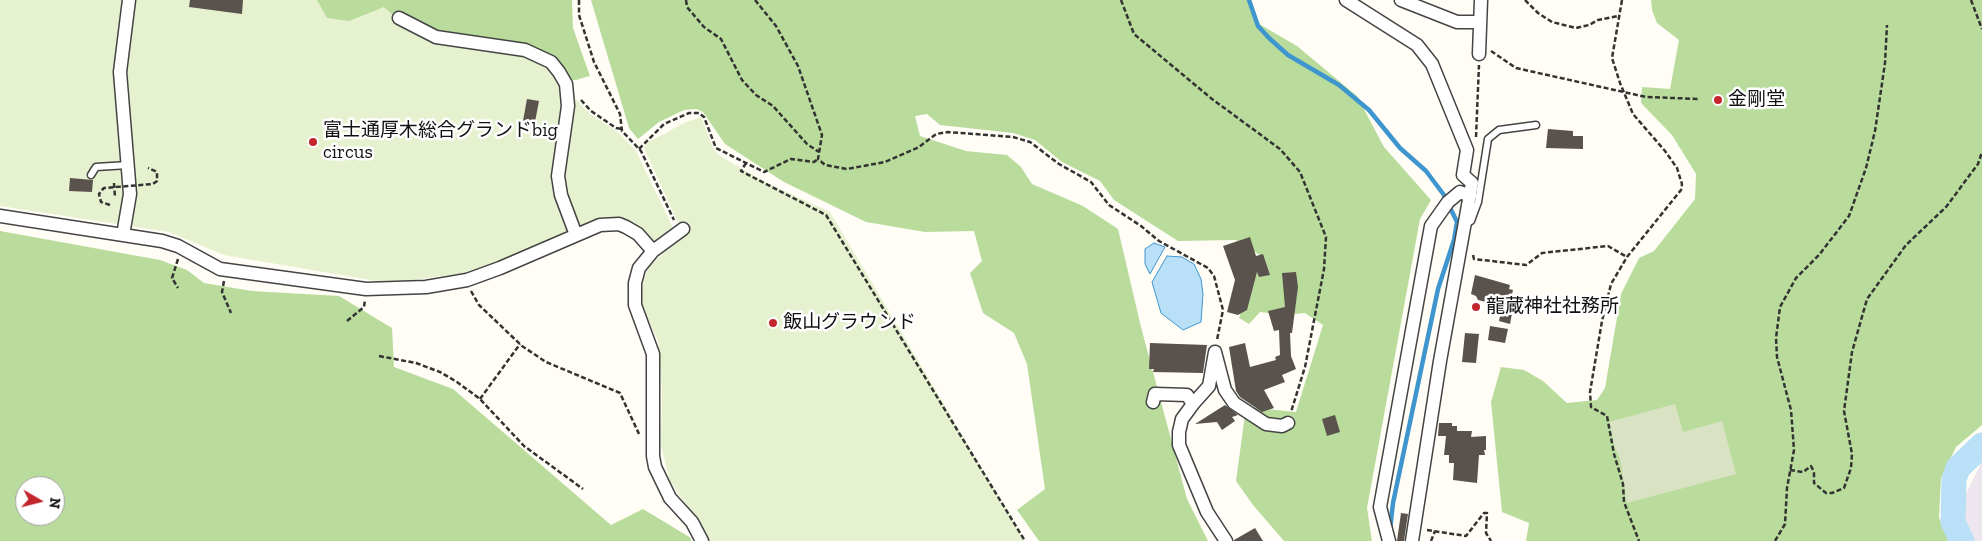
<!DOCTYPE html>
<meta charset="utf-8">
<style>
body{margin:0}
#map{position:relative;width:1982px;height:541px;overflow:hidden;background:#fffdf5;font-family:"Zilla Slab",serif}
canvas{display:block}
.north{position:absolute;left:15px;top:476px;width:50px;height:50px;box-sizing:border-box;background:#fff;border:1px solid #a0a0a0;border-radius:50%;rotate:98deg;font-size:14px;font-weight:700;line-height:20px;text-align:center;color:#111}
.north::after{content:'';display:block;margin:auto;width:18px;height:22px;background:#c4262e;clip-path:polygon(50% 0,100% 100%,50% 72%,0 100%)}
</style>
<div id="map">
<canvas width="1982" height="541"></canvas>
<div class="north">N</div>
</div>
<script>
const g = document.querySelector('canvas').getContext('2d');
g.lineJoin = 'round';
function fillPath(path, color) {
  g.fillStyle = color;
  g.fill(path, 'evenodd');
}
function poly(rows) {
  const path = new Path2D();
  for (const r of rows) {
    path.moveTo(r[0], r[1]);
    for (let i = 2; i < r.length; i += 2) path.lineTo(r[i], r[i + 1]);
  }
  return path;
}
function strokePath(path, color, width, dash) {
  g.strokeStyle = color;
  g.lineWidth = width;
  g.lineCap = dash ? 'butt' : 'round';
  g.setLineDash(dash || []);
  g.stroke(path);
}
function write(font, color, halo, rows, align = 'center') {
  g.font = font + ' "Zilla Slab","Noto Sans JP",serif';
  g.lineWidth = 5;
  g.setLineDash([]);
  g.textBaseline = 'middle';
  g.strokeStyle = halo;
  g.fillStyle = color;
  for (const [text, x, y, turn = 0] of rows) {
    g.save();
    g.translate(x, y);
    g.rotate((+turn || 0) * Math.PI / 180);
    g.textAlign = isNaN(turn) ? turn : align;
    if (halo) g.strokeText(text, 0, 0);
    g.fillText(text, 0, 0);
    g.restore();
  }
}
fillPath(poly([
 [1982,461,1982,541,1973,541,1960,519,1961,504]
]), '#eee6ef');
fillPath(poly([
 [304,0,572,0,573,28,590,76,576,80,546,80,371,53],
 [591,0,1250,0,1254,21,1297,46,1357,96,1384,147,1431,200,1420,219,1367,508,1372,541,1284,541,1253,505,1236,481,1246,407,1296,412,1323,325,1305,313,1284,315,1260,312,1249,324,1239,318,1263,257,1236,240,1178,241,1114,200,1100,181,1062,162,1035,140,1013,133,940,125,927,114,915,116,920,136,966,151,1007,155,1021,167,1032,184,1083,206,1118,229,1141,327,1187,499,1208,541,1039,541,1017,510,1045,489,1027,364,1014,333,983,313,970,273,982,261,974,231,925,232,866,222,784,182,725,144,703,112,696,109,684,110,659,122,638,139,629,128],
 [1651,0,1982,0,1982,425,1956,447,1941,478,1939,518,1951,541,1526,541,1529,523,1502,512,1491,402,1501,367,1524,370,1543,381,1567,403,1597,400,1605,388,1621,294,1639,258,1654,251,1695,199,1696,174,1672,135,1641,103,1642,87,1670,89,1679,40,1657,23,1652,10],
 [0,231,160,260,187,270,204,283,252,291,339,296,392,328,394,367,453,389,611,525,643,509,691,538,691,541,0,541],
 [25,486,55,486,55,516,25,516]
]), '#b9dc9c');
fillPath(poly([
 [1675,404,1683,432,1722,421,1736,474,1627,503,1620,459,1615,448,1609,422]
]), '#d9e3c4');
fillPath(poly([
 [0,0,317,0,327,18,349,21,384,7,408,29,512,49,547,65,560,86,571,94,590,114,618,132,636,151,673,228,658,242,652,243,611,219,480,271,388,283,224,255,169,232,0,206],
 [701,117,713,148,720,156,765,182,830,212,1025,541,710,541,670,481,661,446,662,391,658,341,642,306,642,286,648,268,687,231,683,223,679,225,644,148,647,143,684,123]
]), '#e6f2cf');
const water = poly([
 [1154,243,1165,247,1150,274,1145,264,1145,249,1154,243],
 [1167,256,1182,257,1194,264,1201,279,1203,294,1201,322,1183,330,1161,313,1152,282,1167,256]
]);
fillPath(water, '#b9e0f7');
strokePath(water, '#3f96cf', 1);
strokePath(poly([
 [1249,0,1258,26,1269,38,1288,55,1339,85,1369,110,1400,148,1426,171,1444,195,1457,222,1454,240,1438,289,1393,503,1390,530]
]), '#3f96cf', 4.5);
strokePath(poly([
 [1962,541,1953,522,1954,479,1958,468,1982,445]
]), '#b9e0f7', 25);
fillPath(poly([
 [190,0,243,0,242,14,189,7],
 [527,99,539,101,535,122,523,121],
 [1548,129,1573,131,1573,136,1583,136,1583,149,1546,148],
 [70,178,93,180,92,192,69,191],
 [1250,237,1256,256,1263,254,1270,275,1259,277,1257,272,1247,310,1238,315,1227,312,1235,280,1223,246],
 [1296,272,1298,287,1292,333,1290,333,1291,356,1296,369,1282,375,1285,382,1264,390,1274,408,1262,412,1240,397,1236,391,1229,347,1245,343,1250,367,1276,360,1275,357,1280,355,1279,330,1274,331,1268,311,1285,307,1282,273],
 [1475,275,1510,285,1509,289,1513,290,1509,307,1513,308,1510,324,1499,321,1502,306,1478,300,1476,296,1471,294],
 [1490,326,1508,329,1505,343,1488,340],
 [1465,333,1479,334,1476,363,1462,362],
 [1150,343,1207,345,1203,373,1153,372,1154,369,1149,369],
 [1225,405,1238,415,1232,417,1235,421,1222,430,1217,422,1195,424],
 [1335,415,1340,432,1327,436,1322,419],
 [1439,423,1452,423,1452,426,1457,426,1457,431,1472,431,1471,437,1486,436,1486,450,1484,450,1485,455,1479,455,1477,483,1453,480,1454,463,1449,463,1449,455,1444,455,1446,436,1438,436],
 [1401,513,1408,514,1404,541,1397,541],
 [1255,528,1263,541,1234,541,1234,540]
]), '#5a524d');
const service = poly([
 [91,175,96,167,128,165],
 [1466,224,1471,221,1478,202,1488,139,1499,130,1536,125]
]);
const minor = poly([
 [1346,0,1417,45,1432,64,1467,150,1463,175,1472,183,1440,361,1412,541],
 [1401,0,1457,22,1480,22],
 [399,18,436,37,525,50,551,62,559,72,566,84,568,106,558,176,561,195,576,235],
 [1479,54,1481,0],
 [0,216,162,241,178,246,220,269,366,289,426,287,467,280,500,268,600,225,619,224,626,227,638,234,653,251],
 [683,229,653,251,639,268,635,283,635,305,653,354,653,456,655,467,670,498,692,522,702,541],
 [123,235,130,194,120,72,129,0],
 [1153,402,1155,394,1187,395,1193,404,1182,419,1179,432,1179,445,1207,512,1226,541],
 [1192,405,1209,386,1215,352,1225,390,1234,403,1266,424,1282,426,1288,423],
 [1389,541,1380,507,1431,226,1448,202,1460,192,1470,196]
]);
strokePath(service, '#444', 9);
strokePath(minor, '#444', 15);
strokePath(poly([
 [579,0,579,15,594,62,620,114,622,131,641,151,674,220],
 [686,0,687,7,704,27,721,39,742,80,756,95,773,106,807,144,819,152],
 [755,0,776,26,798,66,822,135,818,159,825,165,847,169,885,162,919,147,936,134,948,132,1013,137,1030,142,1059,164,1091,182,1109,205,1141,226,1159,241,1208,268,1214,276,1223,310,1217,340],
 [1121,0,1134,34,1212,99,1280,149,1300,172,1326,237,1324,269,1305,367,1291,412],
 [1525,0,1538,13,1552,22,1576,28,1589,25,1598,20,1618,16],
 [1622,0,1612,58,1620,83,1633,114,1665,151,1677,168,1682,184,1681,190,1627,257,1611,284,1602,321,1590,392,1591,407,1607,416,1614,454,1623,484,1624,502,1639,541],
 [1971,0,1982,29],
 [1491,51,1516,68,1646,97,1700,99],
 [581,100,591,111,616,128,622,129],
 [1476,137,1479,65],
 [639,149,664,124,689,113,699,113,704,117,716,148,764,172,791,159,814,162,818,159],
 [746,163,741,171,826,215,1025,541],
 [114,183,115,197],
 [1473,255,1474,259,1526,265,1542,253,1608,246,1627,257],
 [178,259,172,278,178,288],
 [224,281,222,292,231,313],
 [471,291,479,305,522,346,546,362,620,393,639,434],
 [347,321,364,307,365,300],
 [379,356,416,363,440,372,457,382,480,399,524,446,583,489],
 [480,399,520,344],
 [1790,470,1803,472,1811,466,1814,472,1814,483,1826,493,1832,493,1844,488,1851,468,1852,454,1844,411,1852,352,1867,299,1906,245,1946,207,1978,164,1982,152],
 [1427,530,1466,536,1484,513,1487,513,1486,533,1491,541],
 [1431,541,1435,531],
 [1775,541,1785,524,1787,488,1794,450,1791,410,1777,357,1776,338,1780,307,1796,278,1819,255,1849,216,1866,168,1875,131,1885,63,1887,25]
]), '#333', 2.5, [5, 2.5]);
strokePath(service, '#fff', 6);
strokePath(minor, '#fff', 12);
strokePath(poly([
 [110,205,101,202,99,194,102,190,104,188,153,184,157,181,157,172,148,168]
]), '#333', 2.5, [5, 2.5]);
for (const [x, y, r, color] of [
 [1718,100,5,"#c4262e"],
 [313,142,5,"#c4262e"],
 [1476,307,5,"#c4262e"],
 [773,323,5,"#c4262e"]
]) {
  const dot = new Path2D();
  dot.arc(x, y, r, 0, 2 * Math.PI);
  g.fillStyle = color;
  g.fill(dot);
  strokePath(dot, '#fff', 2);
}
write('19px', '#111', '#fff', [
 ["金剛堂",1728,100],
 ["富士通厚木総合グランドbig",323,131],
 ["circus",323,153],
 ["龍蔵神社社務所",1486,307],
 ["飯山グラウンド",783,323]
], 'left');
</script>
